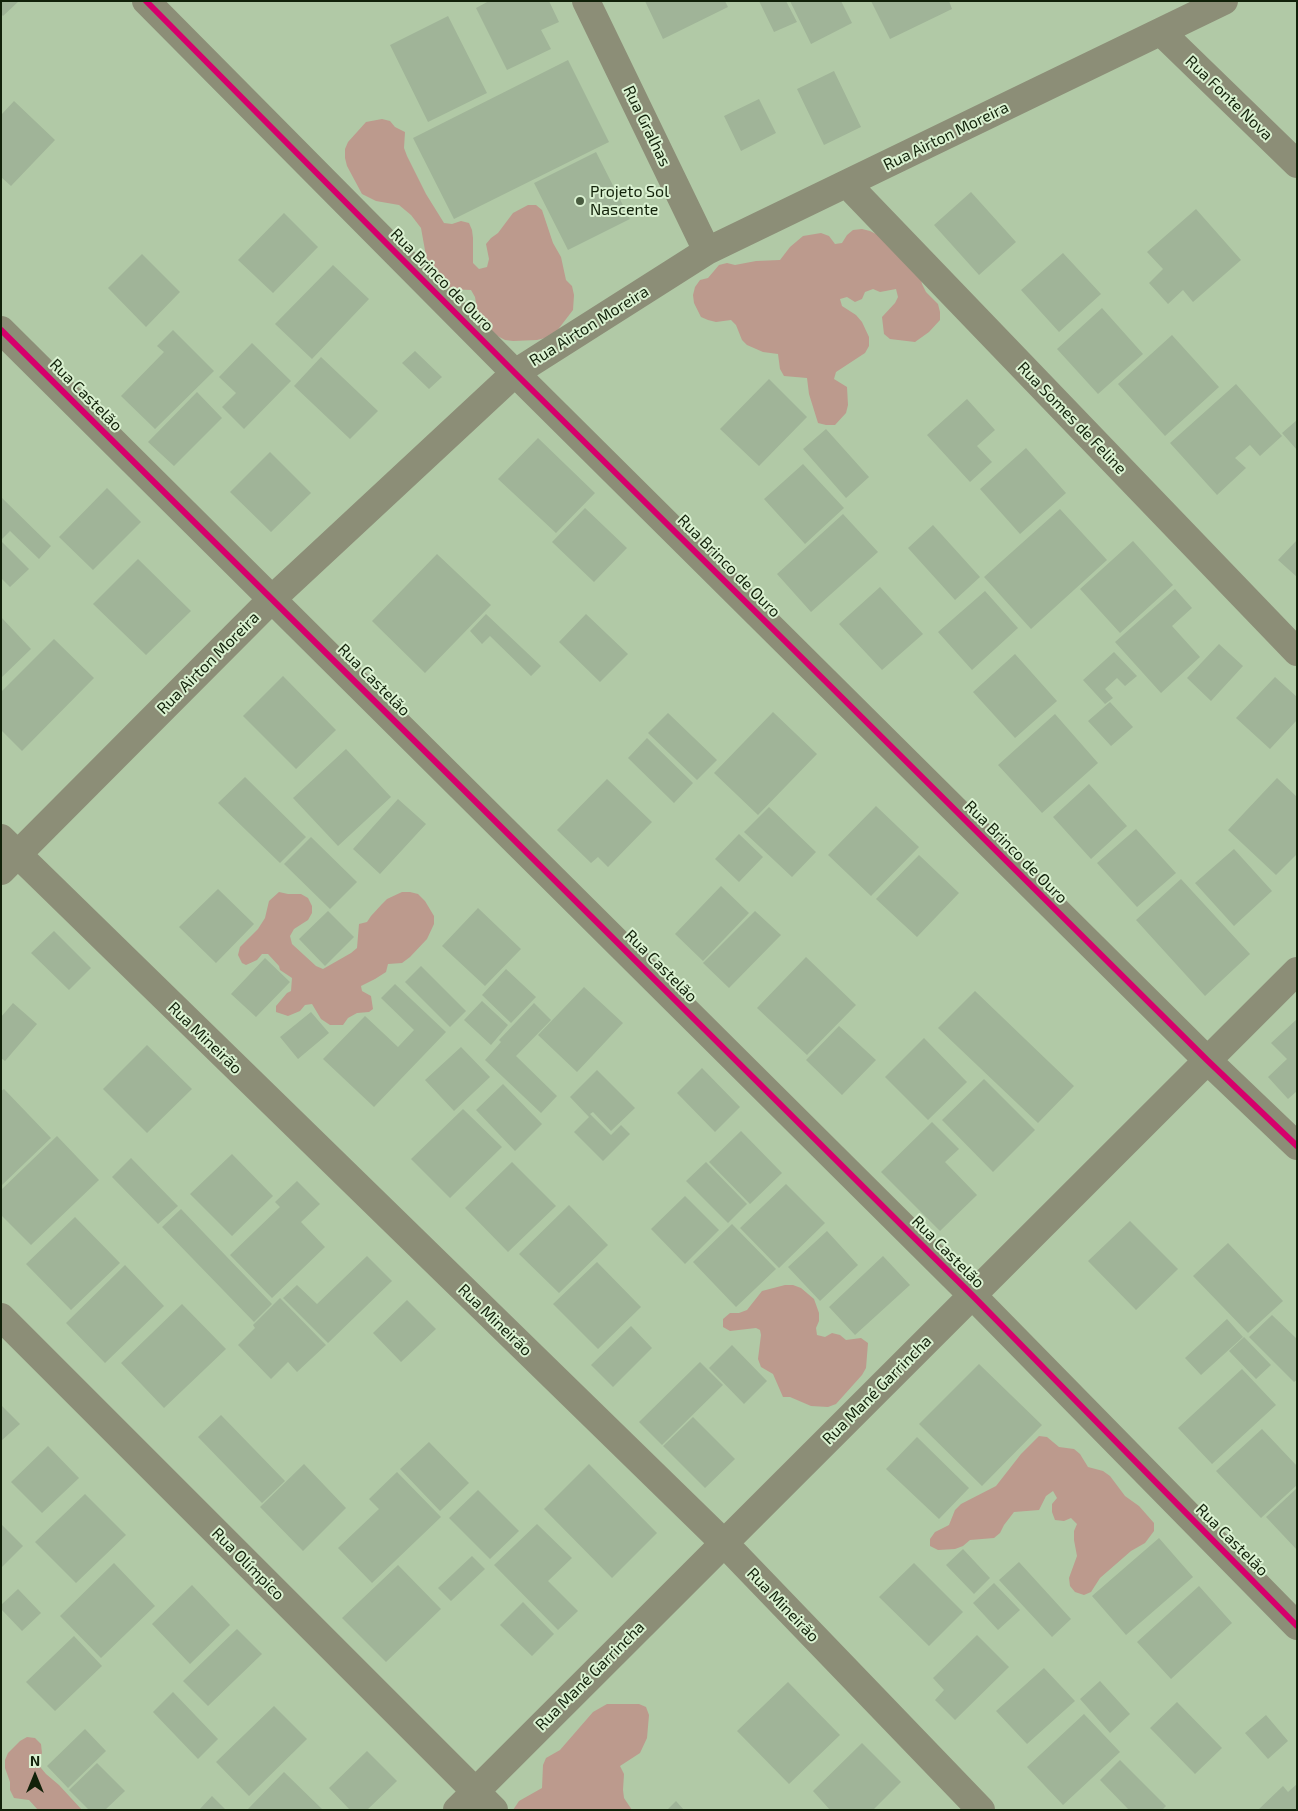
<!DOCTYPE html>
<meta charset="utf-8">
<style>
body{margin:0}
#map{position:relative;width:1298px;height:1811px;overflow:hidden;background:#b1c9a6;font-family:"Exo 2",sans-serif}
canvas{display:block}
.frame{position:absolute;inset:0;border:2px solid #112109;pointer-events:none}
.north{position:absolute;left:10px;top:1751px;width:50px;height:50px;-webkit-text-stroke:4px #daf1d1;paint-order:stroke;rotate:0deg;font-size:14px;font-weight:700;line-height:20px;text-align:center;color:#112109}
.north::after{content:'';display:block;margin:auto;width:18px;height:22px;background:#112109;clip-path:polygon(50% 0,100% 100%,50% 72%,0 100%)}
</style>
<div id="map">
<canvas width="1298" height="1811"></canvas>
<div class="frame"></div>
<div class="north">N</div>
</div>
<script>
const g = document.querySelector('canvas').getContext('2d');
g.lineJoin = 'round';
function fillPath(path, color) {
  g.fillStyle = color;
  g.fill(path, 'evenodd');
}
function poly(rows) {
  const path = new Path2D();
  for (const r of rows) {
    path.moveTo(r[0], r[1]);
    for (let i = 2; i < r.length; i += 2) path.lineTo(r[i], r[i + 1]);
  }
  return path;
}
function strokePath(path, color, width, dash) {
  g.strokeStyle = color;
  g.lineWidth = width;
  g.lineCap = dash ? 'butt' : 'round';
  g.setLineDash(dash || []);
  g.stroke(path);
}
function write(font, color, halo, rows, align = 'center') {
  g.font = font + ' "Exo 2",sans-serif';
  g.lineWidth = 4;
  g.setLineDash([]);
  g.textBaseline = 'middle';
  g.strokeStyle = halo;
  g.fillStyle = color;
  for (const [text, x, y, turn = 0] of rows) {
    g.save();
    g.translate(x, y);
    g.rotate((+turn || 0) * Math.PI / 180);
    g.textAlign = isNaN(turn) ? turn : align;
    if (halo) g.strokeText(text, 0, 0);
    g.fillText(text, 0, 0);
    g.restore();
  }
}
fillPath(poly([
 [382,119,390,121,395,127,405,132,404,148,407,156,426,194,444,223,452,224,461,221,469,223,472,230,473,238,473,263,479,269,487,267,489,259,486,244,491,238,498,233,513,213,528,205,536,205,542,210,553,243,561,257,566,280,572,286,574,295,573,310,553,336,537,340,513,341,505,340,490,332,479,320,475,297,471,290,447,289,428,267,421,228,411,215,399,205,376,201,362,194,347,166,345,158,345,149,348,142,366,122],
 [862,229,870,231,886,239,920,275,922,284,926,292,938,304,940,312,940,320,929,332,915,342,890,339,884,334,882,317,895,303,898,297,896,289,880,292,873,289,865,292,862,299,855,302,847,297,840,299,842,306,856,315,862,322,869,337,869,346,865,353,836,372,834,379,847,387,848,405,846,413,835,425,826,425,818,423,809,394,807,378,784,376,780,369,778,354,763,352,747,345,742,340,736,325,731,320,716,322,708,320,701,317,694,303,693,295,695,287,700,280,708,278,719,265,727,263,735,265,756,261,780,260,790,247,803,236,821,233,829,236,835,244,842,243,847,235,853,230],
 [279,892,288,894,301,894,308,898,312,906,312,913,308,920,294,929,290,936,292,944,316,966,323,969,351,953,357,948,359,924,367,922,371,916,382,904,387,899,402,892,410,892,418,894,425,901,434,916,434,924,427,939,410,957,402,963,388,964,386,972,375,979,361,986,362,991,371,996,373,1009,369,1012,357,1013,348,1018,343,1025,330,1025,321,1019,312,1004,305,1005,300,1011,288,1016,276,1012,276,1006,287,993,291,991,292,978,280,970,279,966,268,954,262,954,257,960,246,965,242,963,238,955,240,947,258,929,265,918,269,901],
 [785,1285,793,1285,801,1288,814,1299,819,1313,819,1321,816,1328,817,1335,825,1337,832,1333,840,1335,846,1340,861,1338,868,1343,866,1368,862,1375,836,1404,828,1407,811,1406,790,1397,783,1397,773,1374,761,1367,758,1359,761,1335,760,1330,756,1328,730,1331,723,1327,723,1319,730,1313,739,1313,747,1310,762,1291],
 [1039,1436,1047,1437,1059,1447,1074,1449,1080,1454,1088,1467,1103,1471,1110,1476,1125,1496,1139,1506,1154,1523,1154,1531,1145,1543,1131,1551,1100,1578,1091,1592,1084,1595,1075,1592,1070,1586,1069,1578,1077,1556,1074,1540,1074,1531,1077,1524,1071,1518,1064,1521,1055,1520,1052,1512,1052,1504,1057,1498,1053,1491,1046,1496,1039,1510,1014,1512,1004,1525,1000,1533,994,1538,970,1540,963,1546,955,1549,938,1550,930,1546,930,1539,935,1532,949,1525,955,1510,961,1504,996,1486,1021,1454],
 [607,1704,639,1704,646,1707,649,1715,647,1738,640,1753,620,1766,624,1774,623,1790,624,1798,632,1810,513,1810,519,1801,542,1788,543,1765,546,1758,560,1750,593,1712],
 [27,1737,35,1738,41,1744,42,1753,39,1760,41,1768,46,1774,59,1785,82,1810,38,1810,29,1800,14,1798,10,1790,10,1782,5,1768,5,1760,8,1753,20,1741]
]), '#bc9a8d');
fillPath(poly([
 [1,1,19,1,3,16,1,14],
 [489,1,549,1,559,22,541,30,551,49,507,70,476,8],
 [645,1,725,1,728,7,663,39],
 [759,1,786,1,797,22,774,32],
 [790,1,841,1,852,23,811,44],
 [871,1,949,1,952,9,890,39],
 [448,16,487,93,428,122,390,45],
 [568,60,609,142,454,219,413,138],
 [834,71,861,127,824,145,797,89],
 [759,99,776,133,741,151,724,116],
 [14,101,55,140,11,186,1,177,1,115],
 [596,152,630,219,568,250,534,183],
 [971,192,1016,242,979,275,934,225],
 [1196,209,1241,260,1193,302,1183,290,1168,304,1149,283,1163,269,1147,252],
 [284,213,318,247,273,293,238,260],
 [1063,253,1101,294,1059,332,1021,290],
 [142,254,180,292,146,327,108,288],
 [333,265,369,299,312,359,275,324],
 [1102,308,1143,354,1098,394,1057,349],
 [173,330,214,371,155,429,121,396,164,352,157,346],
 [1172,335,1219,387,1165,436,1118,384],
 [252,343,291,381,244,429,222,407,236,393,219,377],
 [415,351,442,377,429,389,402,363],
 [321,357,378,411,350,439,294,386],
 [769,379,807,417,759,466,720,429],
 [1236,384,1282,436,1260,456,1250,445,1235,458,1246,468,1217,495,1170,443],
 [197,392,222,418,174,466,148,442],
 [967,399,995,430,977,446,992,462,970,482,927,435],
 [1297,420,1297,450,1282,433],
 [826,429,869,477,846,498,803,449],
 [538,438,595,493,556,533,498,479],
 [1026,448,1066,493,1020,534,980,489],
 [270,452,311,493,271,532,230,492],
 [803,464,844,508,805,544,764,499],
 [107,488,141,522,93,570,59,537],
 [1,497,51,546,39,559,10,531,1,540],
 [585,508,627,548,594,582,552,542],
 [1060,509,1107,560,1031,629,984,577],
 [843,514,878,552,811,612,777,574],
 [933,525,980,577,955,600,908,548],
 [1297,540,1297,577,1278,560],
 [1,541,29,569,10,587,1,578],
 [1133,541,1173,585,1120,633,1080,589],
 [437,554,491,605,425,673,372,621],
 [138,559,191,611,146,655,93,604],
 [880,587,923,634,882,670,839,624],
 [1175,589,1192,608,1172,626,1200,657,1161,693,1115,642],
 [985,591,1018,628,972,670,938,632],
 [486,614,541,666,531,676,490,636,482,644,470,631],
 [586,614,628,654,600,682,559,642],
 [1,617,31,649,1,678],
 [54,639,94,678,22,751,1,730,1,692],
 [1219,644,1243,666,1211,701,1187,678],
 [1114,652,1137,676,1125,686,1117,678,1105,689,1113,698,1105,704,1083,680],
 [1015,654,1057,701,1015,738,973,692],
 [283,676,336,730,296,769,243,716],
 [1275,677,1297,697,1297,720,1270,749,1236,718],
 [1110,702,1133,727,1111,746,1088,721],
 [773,712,817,754,758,815,714,773],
 [668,713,717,760,697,780,648,733],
 [1055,714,1098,763,1042,813,998,765],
 [647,738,693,783,674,803,628,758],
 [346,749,391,797,338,846,293,798],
 [245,777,306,837,280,863,218,803],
 [1277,778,1297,797,1297,854,1276,875,1228,830],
 [607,779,652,822,608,867,598,857,591,863,557,830],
 [1089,784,1127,826,1091,859,1053,817],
 [398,799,426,824,380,874,353,849],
 [876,806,919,847,871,896,828,855],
 [769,807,816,852,792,877,744,832],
 [1136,829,1176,873,1137,907,1097,863],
 [739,834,763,857,739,882,715,859],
 [311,837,357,882,330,909,284,864],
 [1234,849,1272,891,1234,926,1195,883],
 [919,855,959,893,917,937,876,899],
 [1181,879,1250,954,1205,996,1136,920],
 [721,886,749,913,703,961,675,934],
 [218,889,254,924,216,963,179,927],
 [478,908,521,949,485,986,442,946],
 [328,911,354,937,325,966,299,939],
 [755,911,781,935,729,988,703,963],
 [54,931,91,968,69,990,31,953],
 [806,957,856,1005,807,1055,757,1008],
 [265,958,290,982,256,1017,231,994],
 [421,966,466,1011,450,1027,405,982],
 [506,969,536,997,511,1023,482,995],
 [395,984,446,1032,374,1107,323,1059,365,1016,398,1047,414,1030,381,998],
 [584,987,623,1023,577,1072,538,1035],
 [975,991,1074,1086,1038,1123,938,1028],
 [482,1001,508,1025,491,1045,464,1020],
 [13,1003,37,1024,5,1061,1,1058,1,1017],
 [534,1003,551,1020,516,1056,557,1096,541,1113,485,1060,501,1042,499,1040],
 [311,1012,329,1033,298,1059,280,1037],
 [1297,1019,1297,1091,1288,1099,1268,1077,1287,1059,1271,1043],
 [839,1026,876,1060,842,1095,806,1060],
 [924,1038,967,1082,928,1120,885,1077],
 [147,1045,192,1089,147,1133,103,1089],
 [461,1047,490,1077,454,1111,425,1080],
 [702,1068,740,1107,715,1132,677,1093],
 [597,1070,635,1108,611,1131,593,1112,590,1114,611,1135,621,1125,630,1134,603,1161,574,1132,589,1117,570,1097],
 [984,1079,1035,1130,993,1172,942,1120],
 [503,1084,542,1124,515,1151,476,1110],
 [4,1089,51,1138,1,1186,1,1091],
 [463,1109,502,1147,450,1198,411,1159],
 [932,1122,959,1149,945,1162,977,1195,940,1231,881,1172],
 [741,1131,782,1173,750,1204,709,1162],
 [57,1136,99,1180,31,1245,1,1215,1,1190],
 [232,1154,273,1196,232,1236,190,1194],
 [131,1158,178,1206,158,1224,112,1177],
 [512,1162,556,1206,508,1252,465,1208],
 [706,1162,747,1204,728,1223,686,1181],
 [297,1181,320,1204,301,1222,325,1247,272,1298,230,1255,280,1207,275,1202],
 [786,1184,825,1223,779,1268,740,1228],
 [685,1196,719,1230,685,1264,651,1229],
 [569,1205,608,1245,559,1293,519,1254],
 [181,1209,272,1304,254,1322,162,1227],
 [75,1217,120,1263,71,1310,26,1264],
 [1130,1221,1178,1269,1136,1310,1088,1261],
 [732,1224,776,1269,736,1307,693,1262],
 [827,1231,858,1265,820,1301,788,1267],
 [1228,1243,1283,1301,1248,1333,1193,1276],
 [367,1256,392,1281,328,1343,283,1298,297,1285,317,1304],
 [883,1256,910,1285,855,1335,829,1307],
 [597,1262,641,1307,598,1349,553,1304],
 [125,1265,164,1306,105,1363,66,1323],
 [280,1298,326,1345,297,1372,288,1362,271,1379,238,1345,255,1328,253,1325],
 [407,1300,436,1329,401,1362,373,1333],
 [182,1304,226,1349,164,1408,121,1363],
 [1272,1315,1297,1339,1297,1380,1294,1382,1249,1337],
 [1227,1319,1243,1337,1201,1375,1185,1358],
 [631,1326,652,1348,613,1387,591,1365],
 [1244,1337,1271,1365,1256,1379,1229,1351],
 [732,1345,767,1381,744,1404,709,1368],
 [700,1362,723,1385,662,1445,639,1422],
 [979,1364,1042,1425,982,1486,919,1424],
 [1242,1369,1276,1405,1212,1464,1178,1428],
 [1,1405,20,1424,1,1441],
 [221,1415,285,1481,262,1503,198,1437],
 [693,1417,735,1459,705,1488,663,1446],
 [1262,1429,1297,1466,1297,1485,1261,1518,1216,1471],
 [917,1437,969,1488,939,1519,886,1469],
 [429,1442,469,1483,440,1511,400,1469],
 [48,1446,79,1478,42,1513,11,1482],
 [304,1464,346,1508,303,1551,260,1507],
 [589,1464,657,1533,612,1578,544,1509],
 [397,1472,441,1517,372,1583,338,1548,379,1509,369,1499],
 [1297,1488,1297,1550,1266,1517],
 [478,1490,519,1531,490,1559,449,1518],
 [85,1494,126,1535,76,1583,35,1542],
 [1,1524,23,1546,1,1568],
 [537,1524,572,1558,548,1581,578,1611,558,1630,494,1565],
 [1159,1538,1193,1577,1126,1635,1092,1596],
 [963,1549,990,1578,974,1594,946,1565],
 [472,1556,485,1569,451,1601,438,1588],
 [1019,1562,1071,1619,1052,1637,999,1580],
 [114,1563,155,1606,101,1658,60,1616],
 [914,1563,963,1612,929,1646,879,1597],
 [398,1565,441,1609,386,1662,342,1618],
 [994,1583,1020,1610,998,1630,973,1603],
 [192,1585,230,1625,190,1664,152,1624],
 [1199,1586,1232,1623,1171,1679,1137,1642],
 [18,1589,41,1613,22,1631,1,1609,1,1605],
 [523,1602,554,1634,532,1656,500,1625],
 [237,1629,262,1654,208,1706,183,1681],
 [977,1635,1009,1667,955,1720,935,1700,944,1690,933,1678],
 [74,1636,102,1666,55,1711,26,1682],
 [1044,1668,1075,1701,1027,1744,996,1711],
 [1100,1681,1130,1714,1110,1733,1080,1699],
 [788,1682,840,1735,789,1784,737,1731],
 [173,1692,218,1739,198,1759,153,1712],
 [1177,1702,1222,1748,1195,1774,1150,1728],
 [274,1706,307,1739,249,1796,216,1762],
 [1084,1714,1120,1752,1063,1805,1027,1767],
 [1266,1715,1288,1741,1268,1759,1245,1733],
 [85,1729,106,1751,68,1788,47,1766],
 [862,1743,901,1782,873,1810,830,1810,813,1791],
 [367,1751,397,1781,367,1810,350,1810,329,1788],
 [1120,1760,1166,1806,1162,1810,1129,1810,1100,1780],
 [97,1763,125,1791,105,1810,89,1810,69,1790],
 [284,1772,323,1810,247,1810],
 [1297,1784,1297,1810,1258,1810,1283,1786,1288,1792],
 [212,1796,226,1810,199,1810],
 [676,1801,684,1810,667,1810]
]), '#a0b498');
strokePath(poly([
 [146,1,515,373,1207,1060,1297,1146],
 [586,1,707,251],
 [1161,32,1297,164],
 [847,184,1297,652],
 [1,330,972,1295,1297,1626],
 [1,838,724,1543,981,1810],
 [1,871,272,599,515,373,707,251,1224,1],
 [1,1317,494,1810],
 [457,1810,1297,971]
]), '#8c8e77', 28);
strokePath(poly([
 [146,1,515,373,1207,1060,1297,1146],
 [1,330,972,1295,1297,1626]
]), '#d6006c', 6);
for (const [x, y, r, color] of [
 [580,201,5,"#495c40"]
]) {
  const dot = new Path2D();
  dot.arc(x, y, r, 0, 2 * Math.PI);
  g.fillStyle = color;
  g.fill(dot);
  strokePath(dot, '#daf1d1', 2);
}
write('16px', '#112109', '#daf1d1', [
 ["Rua Fonte Nova",1229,98,44],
 ["Rua Gralhas",647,126,64],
 ["Rua Airton Moreira",946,136,-26],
 ["Rua Brinco de Ouro",442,280,45],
 ["Rua Airton Moreira",589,326,-32],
 ["Rua Castelão",86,395,45],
 ["Rua Somes de Feline",1072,418,46],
 ["Rua Brinco de Ouro",729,566,45],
 ["Rua Airton Moreira",208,663,-45],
 ["Rua Castelão",374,680,45],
 ["Rua Brinco de Ouro",1016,852,45],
 ["Rua Castelão",661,966,45],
 ["Rua Mineirão",205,1038,44],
 ["Rua Castelão",948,1252,45],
 ["Rua Mineirão",495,1320,44],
 ["Rua Mané Garrincha",877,1390,-45],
 ["Rua Castelão",1232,1540,45],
 ["Rua Olímpico",248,1564,45],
 ["Rua Mineirão",783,1605,46],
 ["Rua Mané Garrincha",590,1676,-45]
]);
write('16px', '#112109', '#daf1d1', [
 ["Projeto Sol",590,192],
 ["Nascente",590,210]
], 'left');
</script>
